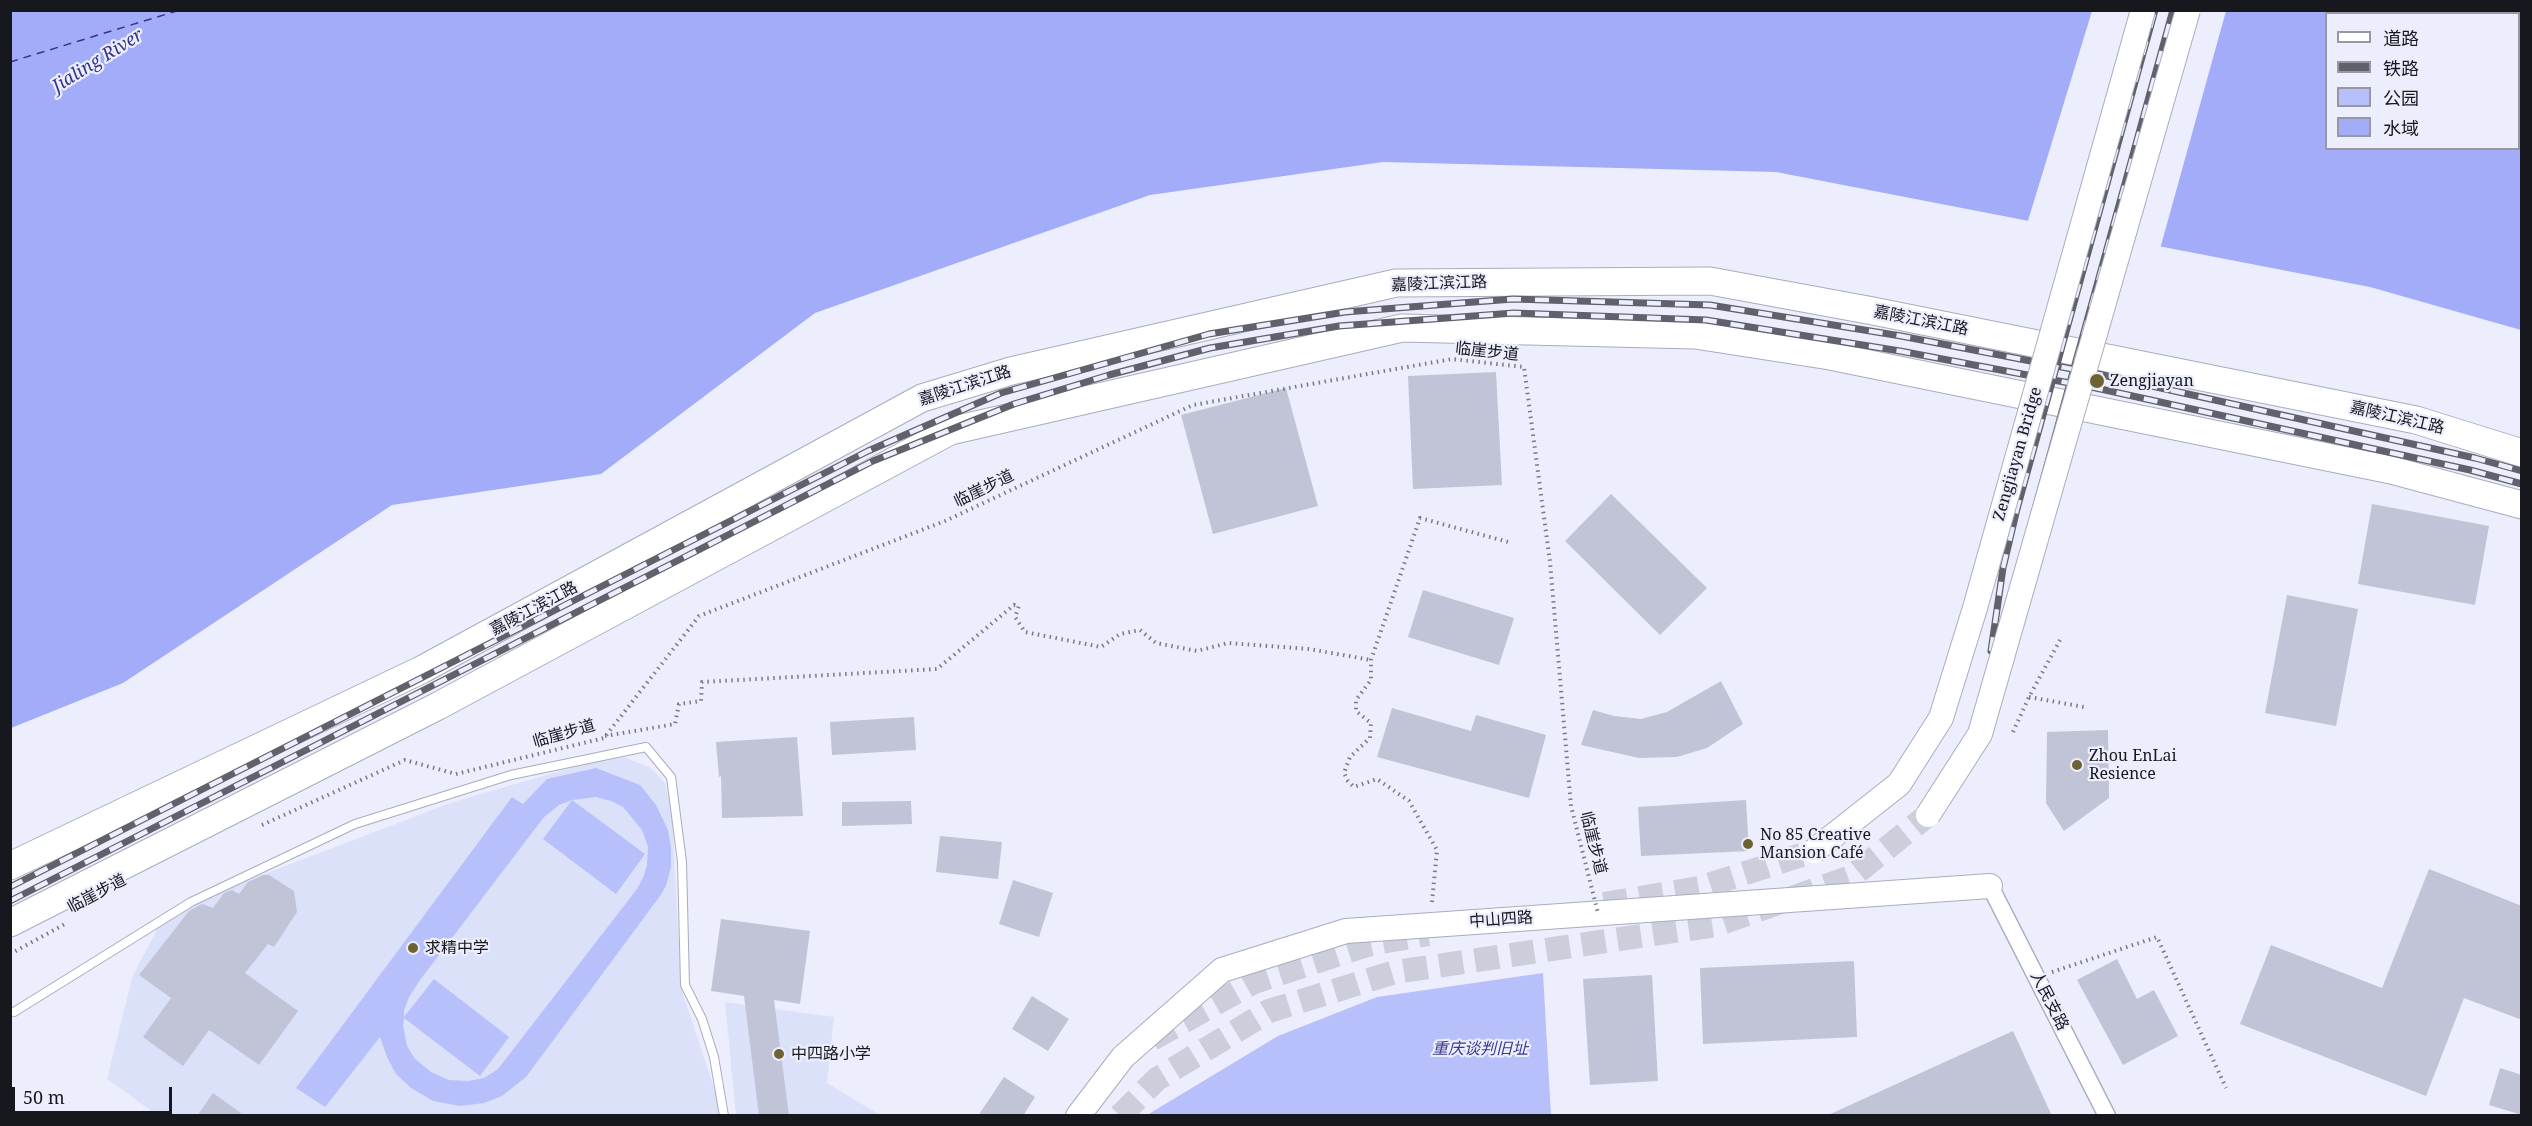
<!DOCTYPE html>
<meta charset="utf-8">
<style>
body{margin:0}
#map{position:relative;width:2532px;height:1126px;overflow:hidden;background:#eceefd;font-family:"Noto Serif","Noto Sans SC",serif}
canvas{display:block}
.frame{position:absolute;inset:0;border:12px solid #17181e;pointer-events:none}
.legend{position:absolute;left:2325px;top:12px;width:195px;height:138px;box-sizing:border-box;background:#eceefd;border:2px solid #9798a4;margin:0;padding:8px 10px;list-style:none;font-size:18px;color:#17181e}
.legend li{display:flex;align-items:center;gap:12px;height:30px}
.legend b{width:30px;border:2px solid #9798a4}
.scale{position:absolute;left:12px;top:1087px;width:160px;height:27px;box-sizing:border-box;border:3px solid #17181e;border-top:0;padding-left:8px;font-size:18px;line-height:21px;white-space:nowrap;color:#17181e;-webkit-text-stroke:4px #eceefd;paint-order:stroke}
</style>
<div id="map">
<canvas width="2532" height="1126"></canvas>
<div class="frame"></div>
<ul class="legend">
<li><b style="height:8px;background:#fff"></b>道路</li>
<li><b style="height:8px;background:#60616a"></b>铁路</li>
<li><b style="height:16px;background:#b7c0fa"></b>公园</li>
<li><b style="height:16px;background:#a2acf9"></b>水域</li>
</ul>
<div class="scale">50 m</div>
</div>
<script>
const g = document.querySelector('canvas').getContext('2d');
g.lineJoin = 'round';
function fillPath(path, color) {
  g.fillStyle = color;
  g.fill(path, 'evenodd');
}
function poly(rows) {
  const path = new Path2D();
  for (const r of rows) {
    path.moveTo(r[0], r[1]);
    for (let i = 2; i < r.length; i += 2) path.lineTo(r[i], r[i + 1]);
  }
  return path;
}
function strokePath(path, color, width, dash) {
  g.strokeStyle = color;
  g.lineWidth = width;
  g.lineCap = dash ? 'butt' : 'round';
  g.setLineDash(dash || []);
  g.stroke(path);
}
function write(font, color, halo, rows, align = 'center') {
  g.font = font + ' "Noto Serif","Noto Sans SC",serif';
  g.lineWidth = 4.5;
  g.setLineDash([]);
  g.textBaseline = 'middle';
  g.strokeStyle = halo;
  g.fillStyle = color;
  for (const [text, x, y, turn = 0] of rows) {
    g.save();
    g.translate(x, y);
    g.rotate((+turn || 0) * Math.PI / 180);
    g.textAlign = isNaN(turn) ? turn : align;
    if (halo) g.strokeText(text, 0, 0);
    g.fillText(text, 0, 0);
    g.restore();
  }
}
fillPath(poly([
 [624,757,651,768,665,783,672,815,681,988,723,1115,157,1115,107,1079,133,975,161,922,191,902,453,802,581,765],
 [725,1002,834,1017,827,1083,880,1115,736,1115]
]), '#dce1fa');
fillPath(poly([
 [596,768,640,785,656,805,668,830,671,848,671,867,666,886,660,896,526,1077,502,1096,484,1103,460,1106,433,1101,411,1088,396,1074,387,1057,380,1037,325,1107,296,1088,512,797,523,804,547,779],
 [596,797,611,801,623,807,642,830,648,847,647,865,643,878,637,889,498,1069,484,1078,468,1081,449,1080,431,1072,415,1059,407,1046,403,1026,404,1018,480,1076,509,1037,434,979,404,1017,404,1011,409,997,420,980,544,817,559,805,572,800,543,839,616,894,645,854,572,800],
 [1543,973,1551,1115,1147,1115,1278,1036,1377,997]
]), '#b7c0fa');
fillPath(poly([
 [11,11,2521,11,2521,330,2370,287,1776,172,1383,162,1150,195,815,313,601,474,392,505,123,683,11,728],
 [2326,14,2518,14,2518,148,2326,148]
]), '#a2acf9');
fillPath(poly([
 [2092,11,2226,11,2160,249,2027,224]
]), '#eceefd');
strokePath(poly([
 [10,62,180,10]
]), '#36358d', 1.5, [8, 6]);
fillPath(poly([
 [1496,372,1502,485,1413,489,1408,376],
 [1286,388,1318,506,1213,534,1181,415],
 [1611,494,1707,588,1660,635,1565,541],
 [2372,504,2489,526,2475,605,2358,584],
 [1423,590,1514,618,1499,665,1408,637],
 [2287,595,2358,609,2336,726,2265,713],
 [1721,681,1743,724,1707,748,1677,757,1639,758,1581,745,1593,710,1614,716,1641,719,1667,712],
 [1392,708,1471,731,1476,715,1546,735,1529,798,1377,757],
 [914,717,916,750,832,755,830,722],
 [2108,730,2109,798,2064,831,2046,803,2047,732],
 [797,737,803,816,722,818,721,776,719,777,716,742],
 [1746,800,1749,851,1641,856,1638,807],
 [911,801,912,824,842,826,842,802],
 [940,836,1002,842,998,879,936,872],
 [2429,869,2522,906,2522,1020,2464,998,2426,1096,2240,1024,2271,945,2382,988],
 [263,875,269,875,294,891,297,912,274,947,268,944,245,973,298,1011,259,1065,209,1030,183,1066,143,1037,171,998,139,975,189,911,202,904,213,908,224,893,232,890,239,894,248,882],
 [1013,880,1053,893,1039,937,999,924],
 [721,919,810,931,800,1004,774,1000,789,1116,759,1116,744,996,711,991],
 [2117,959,2137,999,2154,990,2178,1036,2123,1065,2077,980],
 [1854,961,1857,1037,1703,1044,1700,968],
 [1652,975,1658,1081,1590,1085,1583,979],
 [1032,996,1069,1019,1048,1051,1012,1029],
 [2013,1031,2052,1116,1826,1116],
 [2500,1068,2522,1075,2522,1115,2489,1105],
 [1004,1077,1035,1097,1023,1116,978,1116],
 [213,1093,245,1116,197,1116]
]), '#c1c4d6');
strokePath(poly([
 [1604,904,1699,888,1814,851],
 [1152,1039,1254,982,1370,944,1428,934],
 [1120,1116,1157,1079,1269,1011,1395,972,1716,925,1851,877,1928,815]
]), '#cccedc', 24, [24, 12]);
const lane = poly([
 [14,1012,191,902,355,824,511,775,646,747,671,777,682,862,685,985,702,1019,714,1057,724,1116]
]);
const street = poly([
 [1990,886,2107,1116]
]);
const secondary = poly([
 [1078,1116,1123,1057,1222,970,1346,931,1990,886]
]);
const primary = poly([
 [10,866,421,670,922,398,1011,371,1396,283,1710,281,1873,311,2416,420,2522,453],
 [10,923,438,706,950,431,1402,328,1695,335,1830,356,2391,470,2522,505]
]);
strokePath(lane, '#a9acbe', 10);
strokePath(street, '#a9acbe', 19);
strokePath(secondary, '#a9acbe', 26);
strokePath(primary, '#a9acbe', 29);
strokePath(poly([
 [2029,697,2084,707],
 [2013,732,2029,697,2060,640],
 [605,736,675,724,679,704,701,701,702,682,937,669,1014,605,1019,606,1015,617,1025,632,1101,647,1120,634,1140,630,1156,643,1197,651,1228,643,1309,649,1371,660],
 [262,825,405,760,456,774],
 [1432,902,1437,850,1409,801,1377,779,1354,787,1348,781,1344,773,1350,757,1370,738,1371,723,1356,711,1356,700,1371,680,1371,660,1420,518,1512,543],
 [10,954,65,924],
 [2052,972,2157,937,2226,1088]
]), '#797a84', 4, [1.5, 4.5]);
strokePath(lane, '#fff', 8);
strokePath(street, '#fff', 16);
strokePath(secondary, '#fff', 24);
strokePath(primary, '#fff', 27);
const rail = poly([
 [1991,651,2003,568,2017,509,2155,10],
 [2006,661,2021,571,2034,513,2173,10],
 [10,887,868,451,1001,393,1209,334,1345,312,1513,299,1710,305,1901,336,2098,374,2475,458,2522,471],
 [10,901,873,461,1014,404,1109,375,1210,348,1339,326,1514,313,1706,320,1900,351,2096,388,2470,470,2522,484]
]);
strokePath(rail, '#60616a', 7);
strokePath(rail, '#eceefd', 4.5, [14]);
const secondaryBridge = poly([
 [1928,815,1980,734,2188,10],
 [1814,851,1899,784,1941,718,1975,608,2143,10]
]);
strokePath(secondaryBridge, '#a9acbe', 26, []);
strokePath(poly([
 [456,774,604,738,699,616,945,521,1193,405,1452,359,1524,367,1550,562,1571,806,1598,913]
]), '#797a84', 4, [1.5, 4.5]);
strokePath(secondaryBridge, '#fff', 24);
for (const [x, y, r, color] of [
 [2097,381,8,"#6d6330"],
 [2077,765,6,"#6d6330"],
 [1748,844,6,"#6d6330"],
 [413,948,6,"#6d6330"],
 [779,1054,6,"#6d6330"]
]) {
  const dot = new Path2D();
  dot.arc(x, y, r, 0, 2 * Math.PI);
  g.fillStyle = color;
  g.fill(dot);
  strokePath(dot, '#eceefd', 2);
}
write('16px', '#17181e', '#eceefd', [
 ["嘉陵江滨江路",1439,284,-2],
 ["嘉陵江滨江路",1921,321,11],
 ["临崖步道",1487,352,6],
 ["嘉陵江滨江路",965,386,-18],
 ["嘉陵江滨江路",2397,418,13],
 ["Zengjiayan Bridge",2018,454,-74],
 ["临崖步道",984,489,-26],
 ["嘉陵江滨江路",534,609,-28],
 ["临崖步道",564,734,-16],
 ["临崖步道",1593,843,76],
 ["临崖步道",97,894,-28],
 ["中山四路",1501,920,-4],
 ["人民支路",2049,1001,63]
]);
write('16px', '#17181e', '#eceefd', [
 ["Zengjiayan",2110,381],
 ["Zhou EnLai",2089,756],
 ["Resience",2089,774],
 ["No 85 Creative",1760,835],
 ["Mansion Café",1760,853],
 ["求精中学",425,948],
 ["中四路小学",791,1054]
], 'left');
write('italic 16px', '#393991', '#eceefd', [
 ["重庆谈判旧址",1480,1049]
]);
write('italic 18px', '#36358d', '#eceefd', [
 ["Jialing River",98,61,-32]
]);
</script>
